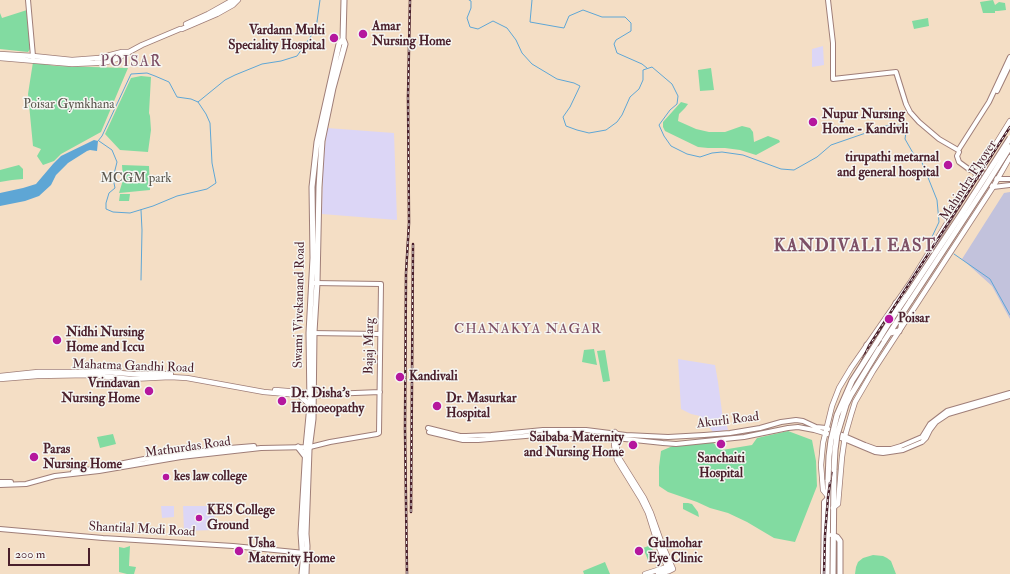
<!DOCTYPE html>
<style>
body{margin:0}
#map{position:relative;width:1010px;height:574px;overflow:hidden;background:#f4dec5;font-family:"IM FELL Double Pica",serif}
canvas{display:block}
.scale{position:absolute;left:8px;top:548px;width:82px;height:18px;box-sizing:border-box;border:2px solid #4a1f2b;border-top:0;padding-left:5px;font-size:12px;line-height:14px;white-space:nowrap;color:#4a1f2b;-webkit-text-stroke:3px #f6f6f2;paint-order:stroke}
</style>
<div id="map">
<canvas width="1010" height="574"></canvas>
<div class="scale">200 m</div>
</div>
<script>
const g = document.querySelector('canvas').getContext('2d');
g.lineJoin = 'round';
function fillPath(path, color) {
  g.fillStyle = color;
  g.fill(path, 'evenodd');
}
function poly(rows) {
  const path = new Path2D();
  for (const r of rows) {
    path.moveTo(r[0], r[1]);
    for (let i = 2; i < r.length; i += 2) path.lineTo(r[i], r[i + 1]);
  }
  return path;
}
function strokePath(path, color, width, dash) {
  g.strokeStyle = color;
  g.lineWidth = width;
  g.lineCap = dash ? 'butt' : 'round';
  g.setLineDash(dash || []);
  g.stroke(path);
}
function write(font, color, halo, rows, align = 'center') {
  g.font = font + ' "IM FELL Double Pica",serif';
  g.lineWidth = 3;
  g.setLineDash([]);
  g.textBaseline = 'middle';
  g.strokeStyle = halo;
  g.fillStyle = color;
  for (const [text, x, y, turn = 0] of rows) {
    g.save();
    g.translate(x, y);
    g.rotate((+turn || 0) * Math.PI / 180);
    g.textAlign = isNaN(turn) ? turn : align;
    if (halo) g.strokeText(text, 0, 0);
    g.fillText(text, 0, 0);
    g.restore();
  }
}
fillPath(poly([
 [823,46,824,65,812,67,812,49],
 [327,128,394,133,397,220,322,214,323,165],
 [678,359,715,365,718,382,723,419,726,422,728,430,713,432,700,416,691,414,681,409],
 [161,506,174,506,174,517,162,518],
 [183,506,214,506,215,530,184,531]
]), '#dcd6f6');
fillPath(poly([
 [1010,192,1010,319,992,286,962,259,1004,193]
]), '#c2c2dc');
fillPath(poly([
 [993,0,995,5,999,2,1005,3,1006,10,998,11,995,11,995,13,983,13,980,2],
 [27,10,30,49,28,52,0,49,0,13,2,18],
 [928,18,929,26,914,29,912,21],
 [33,62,55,66,128,68,101,132,61,154,54,161,43,165,37,156,41,149,33,146,28,94],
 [711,68,714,90,700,91,698,70],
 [141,76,151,77,149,113,150,116,151,130,148,152,120,150,105,134,131,78],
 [681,102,688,104,685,108,679,114,678,121,696,129,709,132,725,132,742,126,750,128,753,132,754,142,768,136,779,140,780,142,756,155,740,150,725,148,708,148,698,147,665,131,663,127,663,122],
 [19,165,23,169,23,179,12,180,0,182,0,170],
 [122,165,149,166,150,190,119,193,123,180],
 [120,194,130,194,129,201,119,201],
 [594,349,597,365,582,362,584,350],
 [605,350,610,381,603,382,597,351],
 [788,431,812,440,816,461,817,486,795,542,774,538,747,522,728,513,710,508,697,502,668,492,659,486,659,467,661,451,675,445,712,442,722,450,752,445,757,438],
 [113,434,116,444,100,448,97,437],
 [683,503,688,503,692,504,698,512,699,517,683,509],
 [651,545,655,557,648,560,643,548],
 [130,546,129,566,136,567,134,574,127,574,119,572,119,547,124,548],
 [873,555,883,556,887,558,891,561,896,574,855,574,856,567,858,562,863,558],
 [605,562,610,574,584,574,583,571]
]), '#82dba1');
fillPath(poly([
 [94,140,98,141,97,151,90,150,87,151,68,163,56,175,51,185,39,196,25,201,0,206,0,193,23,188,36,184,53,164,61,156]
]), '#5ea6d5');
strokePath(poly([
 [469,0,471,1,471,8,467,18,470,27,478,29,493,21,507,28,516,40,522,53,532,64,557,79,574,83,580,86,570,107,563,117,566,126,577,130,589,133,606,130,617,122,622,115,630,97,639,89,643,80,643,70,652,67,672,84,678,96,677,104,670,110,659,125,664,136,671,146,687,154,700,157,712,153,722,152,743,155,781,169,794,170,817,157,831,145,886,126,907,125,905,139,913,153,921,160,937,200,939,222,931,239],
 [532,0,530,22,558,27,564,28,569,16,583,10,602,17,625,17,631,23,631,31,616,40,614,44,617,53,642,64,647,68],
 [98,141,102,136,131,74,147,73,155,76,169,82,177,97,191,99,198,102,225,80,235,75,262,64,281,61,297,56,316,29,320,0],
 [99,141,112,150,117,162,113,178,115,188,109,193,106,203,106,209,113,212,130,213,153,206,177,196,207,189,216,183,212,163,210,123,206,114,198,102],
 [141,210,142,230,141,280],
 [954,254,990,279,1010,315]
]), '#5ea6d5', 1);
const tertiary = poly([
 [28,0,33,56,33,58],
 [828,0,833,43,833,79,896,72,906,104,910,112,919,122,939,139,958,150],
 [997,91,1010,64],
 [959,149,989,102,1010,57],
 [959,152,957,156,959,162,970,170,975,171,977,171,998,179,1010,179],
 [975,173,993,187,1010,185],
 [311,333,380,334],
 [313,396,330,394,380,392],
 [428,428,460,436,466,436,491,435,543,430,586,430,626,435,668,437,704,435,730,433,760,428,781,422,796,420,803,421,816,427,826,428,865,445,876,449,891,449,901,446,922,437,930,424,947,411,1010,393],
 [429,432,463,440,478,440,549,434,577,434,663,443,676,444,744,437,788,428,798,427,814,430,844,439,875,452,883,453,903,450,922,442,926,438,930,430,936,422,948,414,965,409,1010,396],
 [73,472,99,468,144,459,181,454,217,449,254,446],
 [0,482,11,482],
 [0,485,26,484,55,476,99,471,181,457,261,448,310,447,330,442,377,434,379,433,381,284,314,283],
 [0,529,103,538,233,546,305,553],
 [823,574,824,507,824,502,827,499]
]);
const secondary = poly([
 [186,24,208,14,233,0],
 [0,54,33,56,72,60,99,58,122,52,128,52],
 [0,58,72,64,95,63,107,62,116,59,142,45,180,29,182,29,217,14,233,5,238,0],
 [0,376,38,372,106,372,132,374,171,374],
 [0,379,37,376,88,375,131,379,170,377,187,378,264,392,299,395,313,396],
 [275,390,311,393],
 [299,395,310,405],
 [827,495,823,490,822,477,821,465,823,443,832,406,839,388,851,368,910,283,1010,121],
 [833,508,838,504,842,457,845,436,851,415,855,402,873,371,993,187,1010,157],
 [645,574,670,566],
 [658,574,669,571,673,569,662,544,651,513,644,498,619,458,617,452,617,434,615,432,614,433,614,444,615,451,617,460,641,499,648,513,658,545,669,571]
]);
const primary = poly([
 [298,447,305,456],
 [302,574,303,563,301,533,306,447,310,405,309,333,313,258,312,187,317,142,339,44,343,39],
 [306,574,307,546,306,534,309,450,313,419,314,332,317,283,319,187,322,141,333,88,345,44,343,39,344,0]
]);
const trunk = poly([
 [891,316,896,303],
 [901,327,903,315],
 [890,333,899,331],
 [867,345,879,339,890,321,907,296],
 [879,349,911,300],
 [832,535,837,537,840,541,840,574],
 [827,574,828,480],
 [833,574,834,470]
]);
strokePath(tertiary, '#9f7e78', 6);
strokePath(secondary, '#9f7e78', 6);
strokePath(primary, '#9f7e78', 7);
strokePath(trunk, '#9f7e78', 7);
strokePath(tertiary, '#fff', 4);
strokePath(secondary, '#fff', 4.5);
strokePath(primary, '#fff', 5);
strokePath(trunk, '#fff', 5);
const rail = poly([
 [411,512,413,244],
 [407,574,405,429,406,273,409,223,408,97,410,0],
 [824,574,825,535,828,497,835,447,841,421,848,398,858,370,869,346,1010,127]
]);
strokePath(rail, '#4a1f2b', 2.5);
strokePath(rail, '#f6f6f2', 1, [3]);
const trunkBridge = poly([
 [907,296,962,213,1010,138],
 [911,300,985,187,1010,147],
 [834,470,835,450,837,435,846,405,851,395,879,349],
 [828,480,829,456,831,440,837,415,852,381,879,339]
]);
strokePath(trunkBridge, '#9f7e78', 7, []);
strokePath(trunkBridge, '#fff', 5);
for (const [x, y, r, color] of [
 [363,34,5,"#b5179e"],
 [334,38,5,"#b5179e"],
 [813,122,5,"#b5179e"],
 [948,165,5,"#b5179e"],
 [889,319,5,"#b5179e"],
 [57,340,5,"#b5179e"],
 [400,377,5,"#b5179e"],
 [149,391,5,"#b5179e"],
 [282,401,5,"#b5179e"],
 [437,406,5,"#b5179e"],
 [721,444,5,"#b5179e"],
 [633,445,5,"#b5179e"],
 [34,457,5,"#b5179e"],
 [166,477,4,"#b5179e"],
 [199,518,4,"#b5179e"],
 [239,551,5,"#b5179e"],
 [639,551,5,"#b5179e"]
]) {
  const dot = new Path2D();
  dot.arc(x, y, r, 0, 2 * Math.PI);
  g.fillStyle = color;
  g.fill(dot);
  strokePath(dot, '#f6f6f2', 1.5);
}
write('bold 13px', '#4a1f2b', '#f6f6f2', [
 ["Amar",372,27],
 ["Nursing Home",372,42],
 ["Vardann Multi",325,31,"right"],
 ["Speciality Hospital",325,46,"right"],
 ["Nupur Nursing",822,115],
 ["Home - Kandivli",822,130],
 ["tirupathi metarnal",939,158,"right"],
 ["and general hospital",939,173,"right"],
 ["Poisar",898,319],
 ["Nidhi Nursing",66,333],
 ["Home and Iccu",66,348],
 ["Kandivali",409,377],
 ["Vrindavan",140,384,"right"],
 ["Nursing Home",140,399,"right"],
 ["Dr. Disha's",291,394],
 ["Homoeopathy",291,409],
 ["Dr. Masurkar",446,399],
 ["Hospital",446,414],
 ["Saibaba Maternity",624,438,"right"],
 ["and Nursing Home",624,453,"right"],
 ["Paras",43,450],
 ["Nursing Home",43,465],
 ["Sanchaiti",721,459,"center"],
 ["Hospital",721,474,"center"],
 ["kes law college",174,477],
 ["KES College",207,511],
 ["Ground",207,526],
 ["Usha",248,544],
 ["Maternity Home",248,559],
 ["Gulmohar",648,544],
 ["Eye Clinic",648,559]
], 'left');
write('13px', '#5b574e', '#f6f6f2', [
 ["Poisar Gymkhana",69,105],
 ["MCGM park",136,179]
]);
write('13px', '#4a1f2b', '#f6f6f2', [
 ["Mahindra Flyover",969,181,-57],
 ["Swami Vivekanand Road",300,305,-89],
 ["Bajaj Marg",370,346,-89],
 ["Mahatma Gandhi Road",133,367,2],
 ["Akurli Road",728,421,-7],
 ["Mathurdas Road",188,448,-8],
 ["Shantilal Modi Road",142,530,3]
]);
g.letterSpacing = '1px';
write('14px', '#7d4f65', '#f6f6f2', [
 ["CHANAKYA NAGAR",528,330]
]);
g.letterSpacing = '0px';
g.letterSpacing = '1px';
write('15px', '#7d4f65', '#f6f6f2', [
 ["POISAR",131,63]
]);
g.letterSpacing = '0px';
g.letterSpacing = '1px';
write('bold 17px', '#7d4f65', '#f6f6f2', [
 ["KANDIVALI EAST",855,247]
]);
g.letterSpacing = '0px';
</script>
